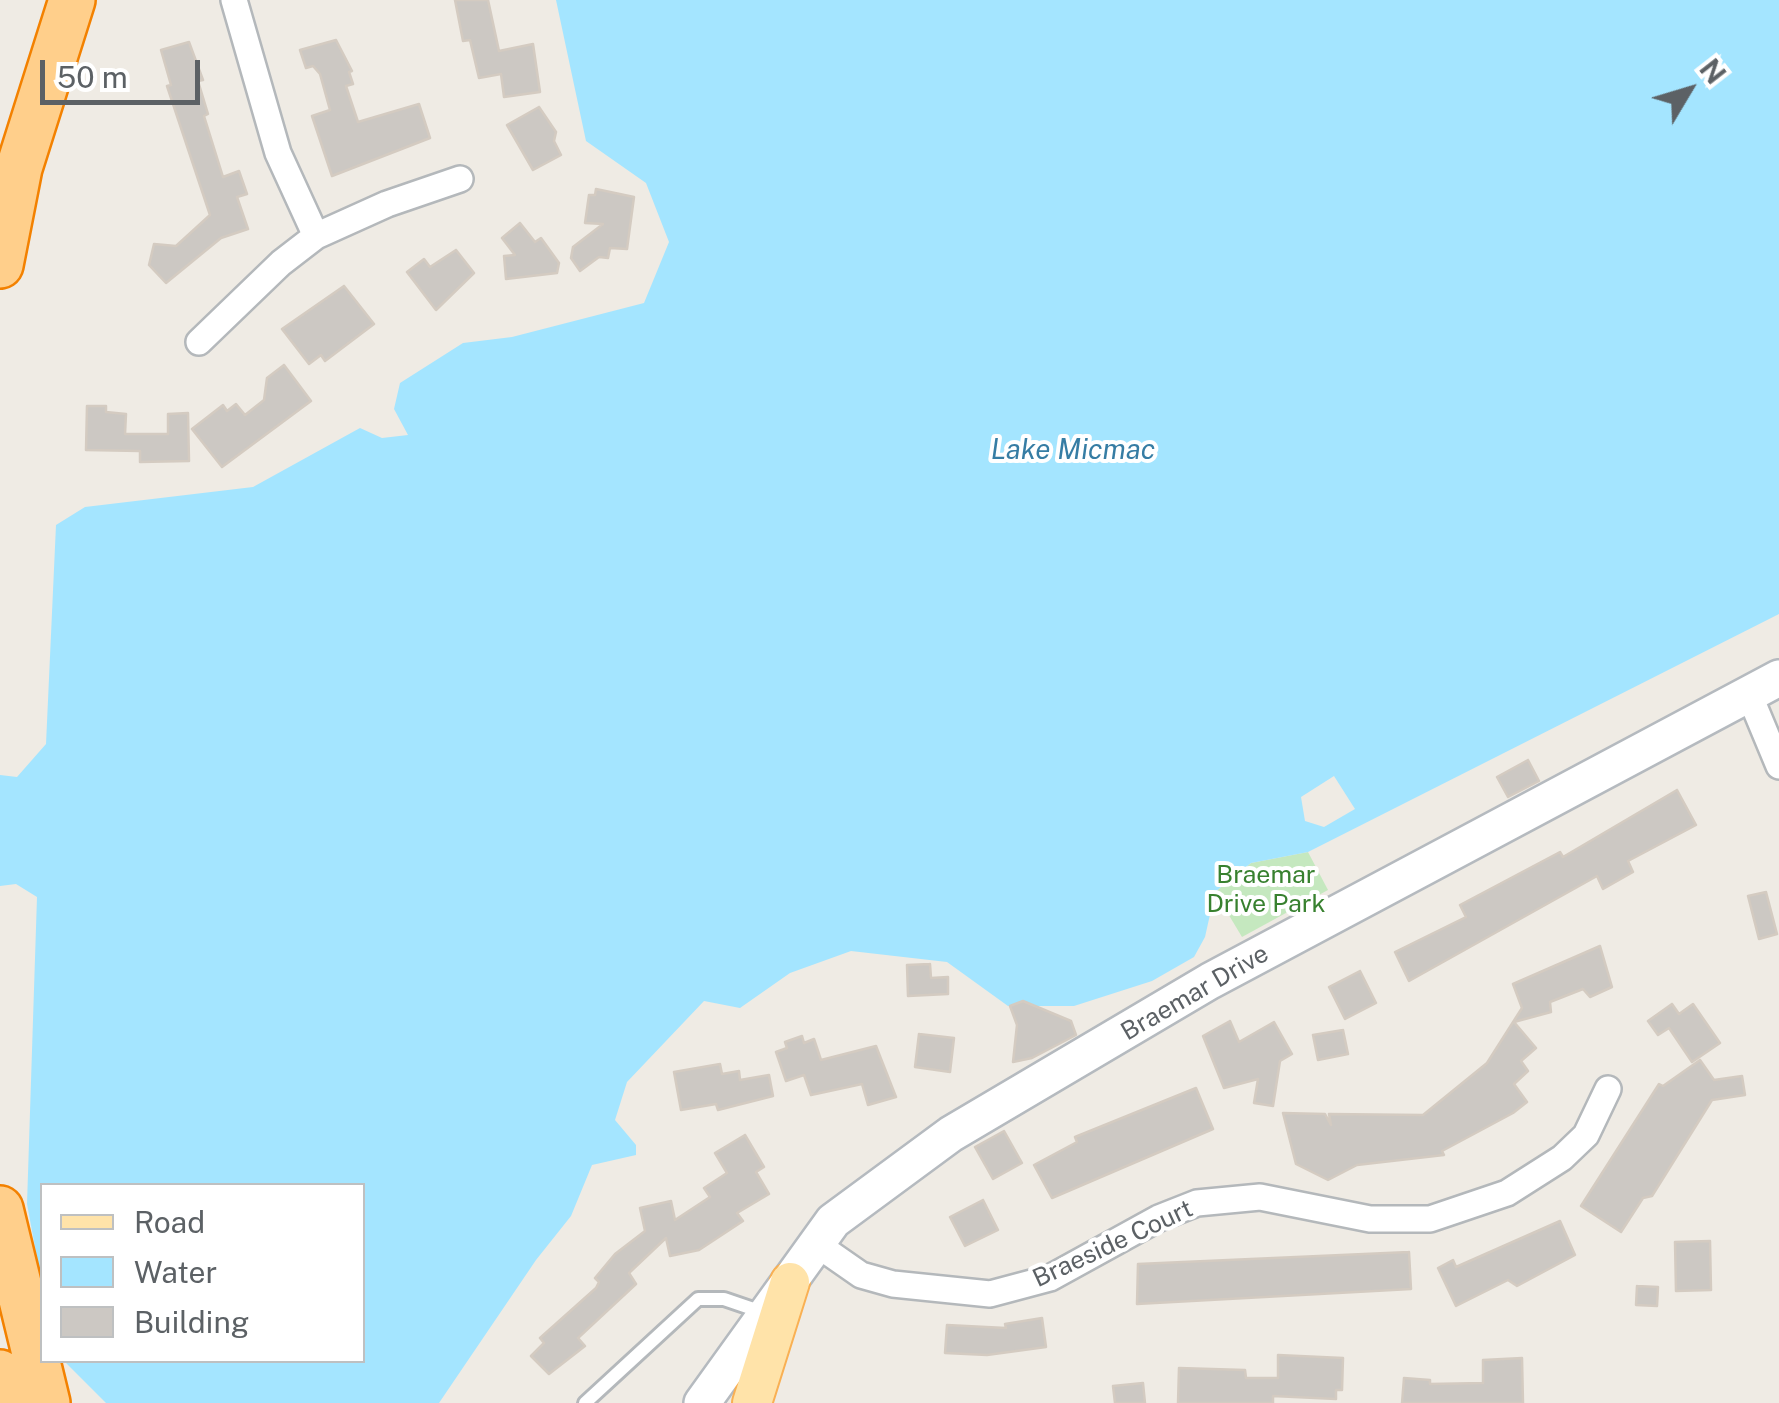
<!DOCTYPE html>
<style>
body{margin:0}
#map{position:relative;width:1779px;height:1403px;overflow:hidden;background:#efebe4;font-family:"Public Sans",sans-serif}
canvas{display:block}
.legend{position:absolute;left:40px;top:1183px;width:325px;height:180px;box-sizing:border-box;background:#fff;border:2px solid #bec0c1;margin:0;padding:12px 18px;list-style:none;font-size:30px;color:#5c6165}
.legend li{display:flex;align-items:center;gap:20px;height:50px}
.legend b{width:50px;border:2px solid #bec0c1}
.north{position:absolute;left:1639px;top:40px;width:100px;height:100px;-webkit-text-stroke:8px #fff;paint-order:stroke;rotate:52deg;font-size:28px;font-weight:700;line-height:40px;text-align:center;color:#5c6165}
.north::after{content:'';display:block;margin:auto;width:35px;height:45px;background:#5c6165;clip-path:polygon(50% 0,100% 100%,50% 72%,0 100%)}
.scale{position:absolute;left:40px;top:60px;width:160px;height:45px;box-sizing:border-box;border:5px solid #5c6165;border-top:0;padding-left:12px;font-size:30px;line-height:35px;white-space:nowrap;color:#5c6165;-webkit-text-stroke:8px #fff;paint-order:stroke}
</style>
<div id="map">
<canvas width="1779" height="1403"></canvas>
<ul class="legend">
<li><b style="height:12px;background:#ffe3a9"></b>Road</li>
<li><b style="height:28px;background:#a4e5ff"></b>Water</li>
<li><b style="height:28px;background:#ccc8c3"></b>Building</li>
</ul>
<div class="north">N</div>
<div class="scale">50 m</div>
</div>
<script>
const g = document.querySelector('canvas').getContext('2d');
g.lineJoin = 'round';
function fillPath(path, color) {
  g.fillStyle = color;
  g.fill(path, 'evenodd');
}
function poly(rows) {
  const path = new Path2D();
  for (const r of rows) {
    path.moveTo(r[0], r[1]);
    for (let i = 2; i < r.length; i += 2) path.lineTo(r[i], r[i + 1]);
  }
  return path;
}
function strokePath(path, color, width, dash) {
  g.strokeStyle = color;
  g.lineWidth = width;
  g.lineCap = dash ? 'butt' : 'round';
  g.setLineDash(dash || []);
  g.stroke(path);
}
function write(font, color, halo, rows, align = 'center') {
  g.font = font + ' "Public Sans",sans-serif';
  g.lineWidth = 8;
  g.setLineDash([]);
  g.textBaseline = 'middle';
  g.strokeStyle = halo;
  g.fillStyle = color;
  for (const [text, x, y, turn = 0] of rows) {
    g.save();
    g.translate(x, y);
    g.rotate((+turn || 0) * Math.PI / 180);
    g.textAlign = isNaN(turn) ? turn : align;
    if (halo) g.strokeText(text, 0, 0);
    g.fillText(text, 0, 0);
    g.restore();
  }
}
fillPath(poly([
 [1308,852,1328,890,1242,937,1215,892,1251,863]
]), '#c5e8bf');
fillPath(poly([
 [556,0,1779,0,1779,614,1308,852,1251,863,1215,892,1205,937,1194,957,1152,981,1074,1006,1008,1006,947,962,851,951,790,973,740,1008,704,1001,627,1082,615,1120,636,1145,636,1155,592,1165,571,1216,536,1260,439,1403,106,1403,64,1361,362,1360,362,1186,42,1186,42,1285,27,1204,37,897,16,884,0,886,0,775,17,777,46,744,56,525,85,507,253,487,360,428,382,438,408,435,394,409,400,383,463,343,512,337,644,303,669,242,646,183,586,141]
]), '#a4e5ff');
fillPath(poly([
 [1334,776,1355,809,1324,827,1305,821,1301,797]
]), '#efebe4');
const building = poly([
 [455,0,488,0,499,51,533,44,540,92,504,97,501,74,479,78,470,40,463,41,455,0],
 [336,40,352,71,349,72,353,84,346,86,358,122,419,104,430,138,332,176,312,116,330,110,320,74,313,66,306,68,300,50,336,40],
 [189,42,203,80,198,81,208,114,204,116,223,177,239,171,247,194,237,197,248,229,221,238,166,283,149,265,154,244,176,246,210,215,167,86,171,85,161,50,189,42],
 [539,107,556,132,554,141,561,155,533,170,507,125,539,107],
 [596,189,634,197,627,249,610,248,608,258,599,257,580,271,571,258,573,247,603,224,585,223,589,195,595,195,596,189],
 [520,223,535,242,541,238,559,263,557,273,506,279,504,256,515,255,502,238,520,223],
 [456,250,474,273,436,310,407,272,424,259,430,267,456,250],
 [344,286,374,324,325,361,321,355,309,364,282,329,344,286],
 [284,365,311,401,222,467,192,429,223,405,227,411,236,404,245,415,264,400,267,378,284,365],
 [87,406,106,406,106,412,126,414,125,434,168,434,168,414,188,413,189,461,140,462,140,451,86,450,87,406],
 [1528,760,1539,781,1508,797,1497,777,1528,760],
 [1677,790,1696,825,1628,861,1633,872,1603,889,1597,876,1409,981,1395,952,1466,917,1460,905,1560,852,1563,857,1677,790],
 [1766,892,1777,934,1759,939,1748,896,1766,892],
 [1600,946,1612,987,1590,997,1583,989,1550,1002,1551,1012,1514,1022,1536,1048,1521,1061,1528,1071,1514,1084,1527,1102,1513,1113,1442,1151,1444,1155,1357,1165,1328,1180,1296,1164,1283,1113,1325,1114,1331,1125,1329,1114,1423,1115,1487,1063,1522,1008,1513,984,1600,946],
 [930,964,931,978,948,977,948,994,908,996,907,965,930,964],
 [1360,971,1376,1003,1345,1019,1329,987,1360,971],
 [1023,1001,1071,1021,1076,1035,1032,1058,1013,1062,1017,1025,1010,1006,1023,1001],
 [1672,1004,1679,1014,1693,1004,1720,1043,1692,1062,1669,1028,1658,1035,1648,1021,1672,1004],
 [1230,1021,1239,1042,1274,1022,1292,1054,1280,1061,1273,1106,1254,1103,1258,1079,1224,1088,1203,1036,1230,1021],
 [1343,1030,1348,1054,1318,1060,1313,1035,1343,1030],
 [919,1034,954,1038,950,1072,915,1067,919,1034],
 [802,1036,804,1043,814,1039,821,1060,876,1046,896,1097,868,1105,862,1084,811,1095,804,1075,786,1081,776,1052,787,1048,785,1042,802,1036],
 [1700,1060,1714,1080,1742,1076,1745,1095,1712,1100,1652,1196,1643,1198,1621,1232,1581,1206,1659,1084,1663,1086,1700,1060],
 [720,1064,722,1074,739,1071,740,1080,769,1075,773,1096,718,1110,716,1104,681,1110,674,1072,720,1064],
 [1196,1088,1213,1129,1052,1198,1034,1165,1077,1142,1075,1137,1196,1088],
 [1004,1131,1022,1163,993,1179,975,1147,1004,1131],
 [745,1135,764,1167,756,1172,769,1194,737,1213,743,1221,699,1250,670,1256,666,1238,629,1273,636,1284,578,1338,585,1346,549,1374,531,1356,544,1343,540,1338,596,1288,599,1282,595,1278,615,1254,645,1231,640,1208,671,1201,675,1220,710,1197,704,1188,727,1173,715,1153,745,1135],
 [983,1200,998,1230,965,1246,950,1217,983,1200],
 [1560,1221,1575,1255,1517,1286,1508,1280,1456,1306,1438,1268,1453,1260,1456,1267,1560,1221],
 [1710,1241,1711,1290,1676,1291,1675,1242,1710,1241],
 [1409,1252,1411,1289,1137,1304,1138,1264,1409,1252],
 [1637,1286,1658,1287,1657,1306,1636,1305,1637,1286],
 [1042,1318,1046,1347,987,1355,945,1353,947,1325,1006,1328,1005,1324,1042,1318],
 [1278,1355,1343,1358,1342,1390,1336,1390,1336,1399,1273,1396,1273,1403,1178,1403,1179,1368,1245,1370,1246,1378,1278,1378,1278,1355],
 [1522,1358,1523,1403,1402,1403,1404,1378,1430,1380,1430,1384,1483,1383,1483,1360,1522,1358],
 [1143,1383,1145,1403,1115,1403,1113,1386,1143,1383]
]);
fillPath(building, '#ccc8c3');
strokePath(building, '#d4cbc1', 2.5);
const service = poly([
 [585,1403,698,1299,724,1299,765,1313]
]);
const minor = poly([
 [234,0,278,153,316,236],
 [199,342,281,263,316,236,387,204,460,179],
 [1749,694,1779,766],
 [815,1243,861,1275,893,1284,990,1294,1050,1278,1159,1218,1197,1203,1260,1197,1370,1219,1430,1219,1507,1193,1562,1158,1586,1135,1608,1089]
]);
const secondary = poly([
 [702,1403,833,1221,951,1134,1210,981,1779,678]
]);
const primary = poly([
 [752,1403,790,1282]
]);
const motorway = poly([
 [0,265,19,168,72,0],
 [0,1209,47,1403],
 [0,1373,7,1403]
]);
strokePath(service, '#b4b8bb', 18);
strokePath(minor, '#b4b8bb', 30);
strokePath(secondary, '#b5babf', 40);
strokePath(primary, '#f9b053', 42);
strokePath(motorway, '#f38100', 50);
strokePath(service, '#fff', 12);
strokePath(minor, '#fff', 25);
strokePath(secondary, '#fff', 35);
strokePath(primary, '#ffe3a9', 38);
strokePath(motorway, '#ffcf8b', 45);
write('25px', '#38812f', '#fff', [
 ["Braemar",1266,875],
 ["Drive Park",1266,904]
]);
write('25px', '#5c6165', '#fff', [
 ["Braemar Drive",1195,993,-30],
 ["Braeside Court",1113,1244,-25]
]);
write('italic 28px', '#367da4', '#fff', [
 ["Lake Micmac",1073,450]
]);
</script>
